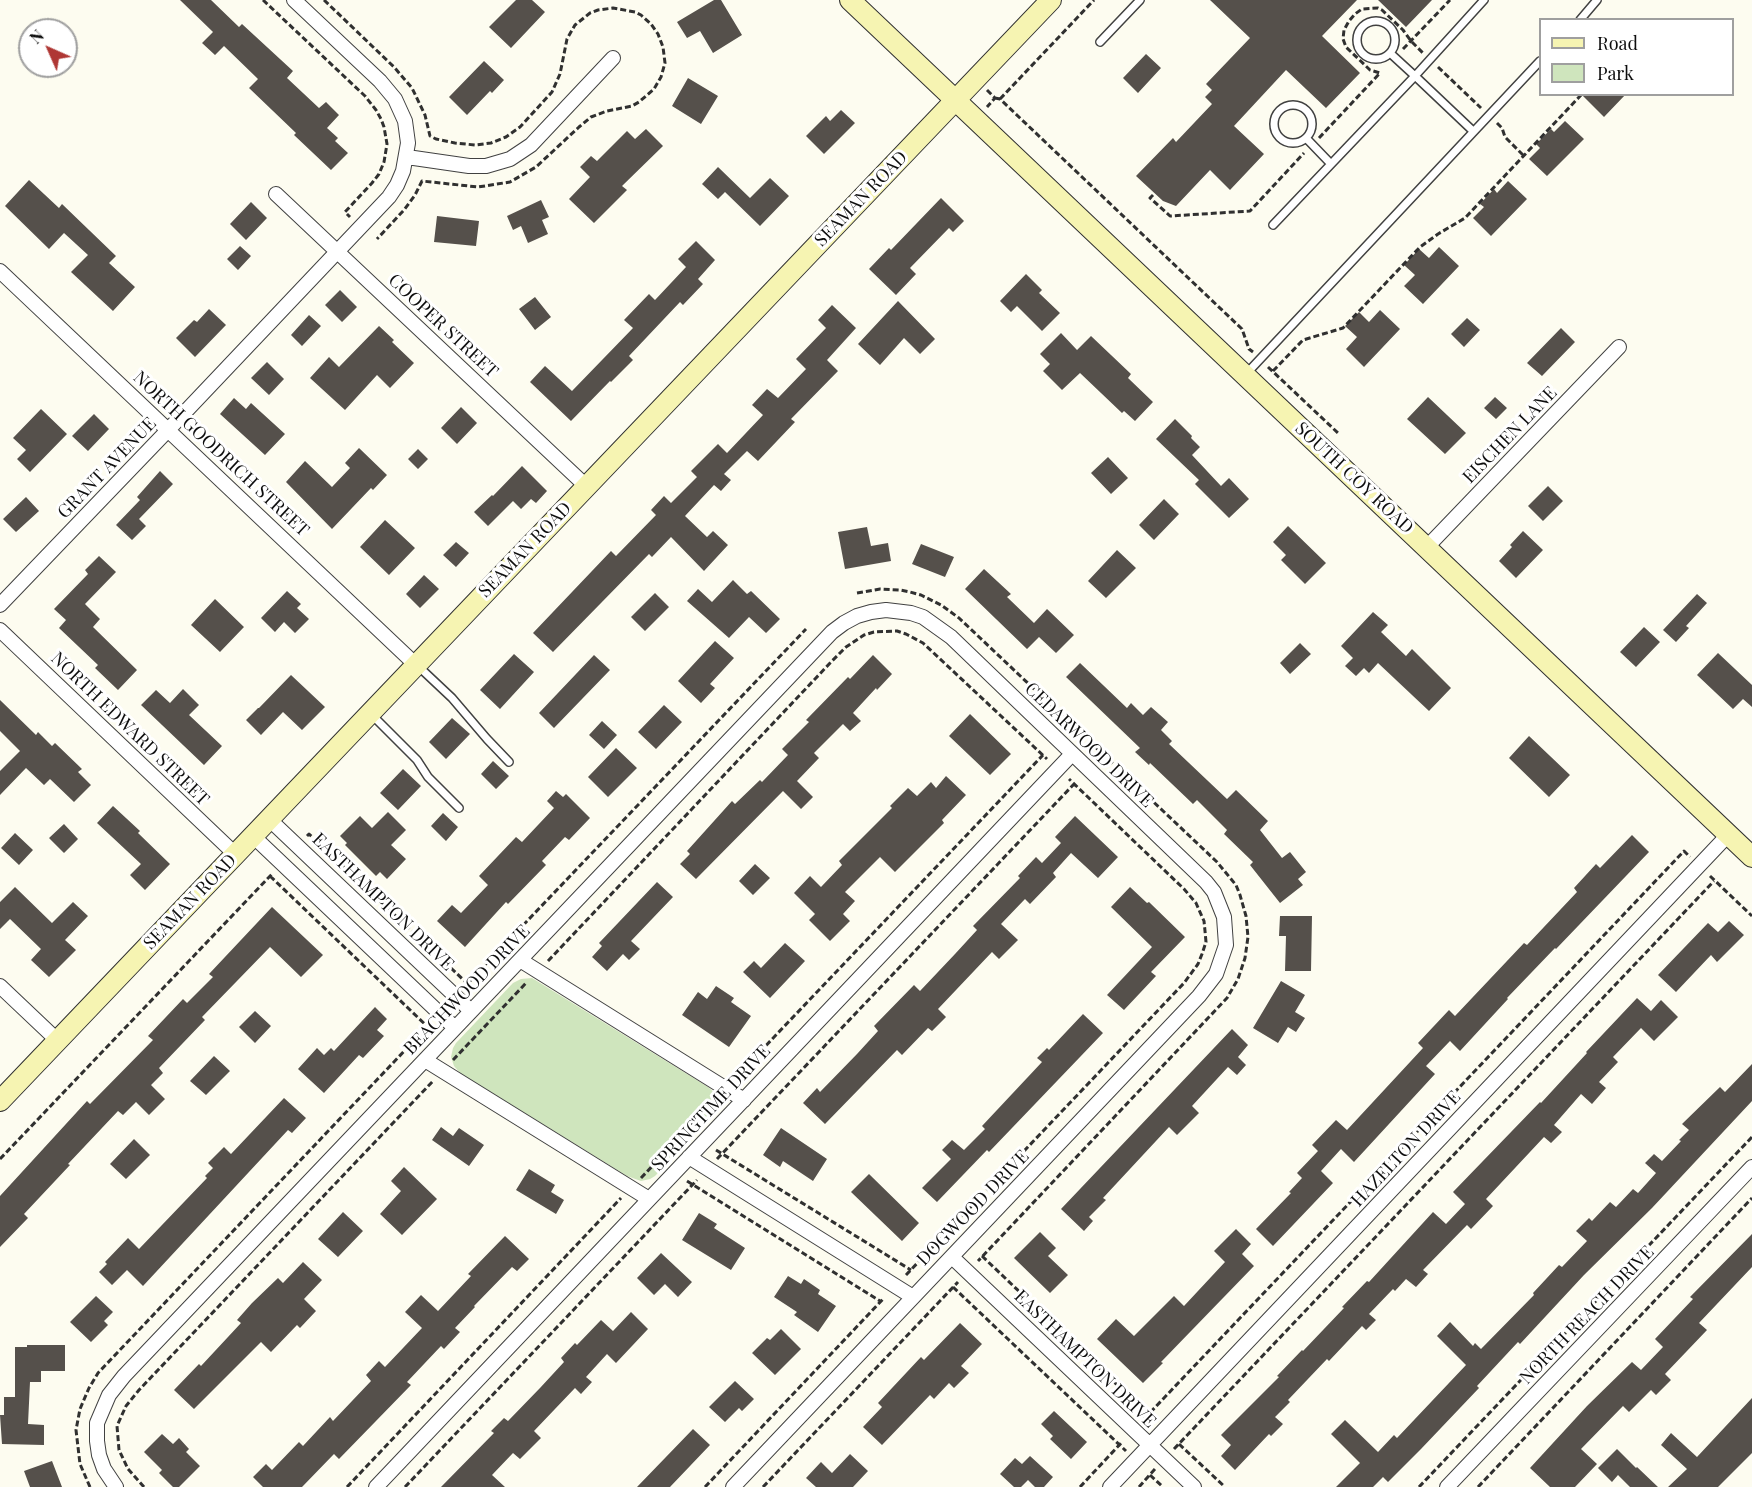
<!DOCTYPE html>
<style>
body{margin:0}
#map{position:relative;width:1752px;height:1487px;overflow:hidden;background:#fdfcf0;font-family:"Playfair Display",serif}
canvas{display:block}
.legend{position:absolute;left:1539px;top:18px;width:195px;height:78px;box-sizing:border-box;background:#fff;border:2px solid #9f9f9f;margin:0;padding:8px 10px;list-style:none;font-size:18px;color:#0e0e0e}
.legend li{display:flex;align-items:center;gap:12px;height:30px}
.legend b{width:30px;border:2px solid #9f9f9f}
.north{position:absolute;left:18px;top:18px;width:60px;height:60px;box-sizing:border-box;background:#fff;border:2px solid #9f9f9f;border-radius:50%;rotate:315deg;font-size:16px;font-weight:700;line-height:24px;text-align:center;color:#0e0e0e}
.north::after{content:'';display:block;margin:auto;width:21px;height:27px;background:#af3734;clip-path:polygon(50% 0,100% 100%,50% 72%,0 100%)}
</style>
<div id="map">
<canvas width="1752" height="1487"></canvas>
<ul class="legend">
<li><b style="height:8px;background:#f6f4b2"></b>Road</li>
<li><b style="height:16px;background:#cfe5bd"></b>Park</li>
</ul>
<div class="north">N</div>
</div>
<script>
const g = document.querySelector('canvas').getContext('2d');
g.lineJoin = 'round';
function fillPath(path, color) {
  g.fillStyle = color;
  g.fill(path, 'evenodd');
}
function poly(rows) {
  const path = new Path2D();
  for (const r of rows) {
    if (r.length === 3) {
      path.moveTo(r[0] + r[2], r[1]);
      path.arc(r[0], r[1], r[2], 0, 2 * Math.PI);
      continue;
    }
    path.moveTo(r[0], r[1]);
    for (let i = 2; i < r.length; i += 2) path.lineTo(r[i], r[i + 1]);
  }
  return path;
}
function strokePath(path, color, width, dash) {
  g.strokeStyle = color;
  g.lineWidth = width;
  g.lineCap = dash ? 'butt' : 'round';
  g.setLineDash(dash || []);
  g.stroke(path);
}
function write(font, color, halo, rows, align = 'center') {
  g.font = font + ' "Playfair Display",serif';
  g.lineWidth = 6;
  g.setLineDash([]);
  g.textBaseline = 'middle';
  g.strokeStyle = halo;
  g.fillStyle = color;
  for (const [text, x, y, turn = 0] of rows) {
    g.save();
    g.translate(x, y);
    g.rotate((+turn || 0) * Math.PI / 180);
    g.textAlign = isNaN(turn) ? turn : align;
    if (halo) g.strokeText(text, 0, 0);
    g.fillText(text, 0, 0);
    g.restore();
  }
}
fillPath(poly([
 [532,978,708,1087,715,1093,718,1103,715,1114,655,1176,650,1179,641,1181,627,1176,460,1073,454,1066,451,1057,453,1048,456,1043,513,983,521,979]
]), '#cfe5bd');
fillPath(poly([
 [180,0,211,0,239,27,242,24,293,71,287,78,319,108,326,102,339,115,327,128,338,138,335,141,348,153,331,170,294,135,296,133,249,88,258,79,224,46,215,55,202,43,213,32],
 [516,0,532,0,545,12,511,48,489,27],
 [714,0,721,0,742,35,713,53,700,31,687,38,677,22],
 [1210,0,1357,0,1322,36,1360,73,1326,108,1286,70,1234,126,1264,154,1230,190,1210,170,1176,206,1163,201,1136,176,1173,138,1176,142,1212,104,1205,97,1212,90,1206,84,1250,38],
 [1378,0,1432,0,1406,27],
 [1146,54,1161,68,1138,93,1123,78],
 [484,61,504,80,492,93,490,91,467,115,449,97],
 [688,78,718,96,701,124,672,106],
 [1581,94,1626,94,1604,117],
 [841,110,855,123,824,154,806,136,826,116,830,121],
 [1565,121,1584,139,1547,176,1529,159,1540,148,1536,144,1551,129,1554,132],
 [646,129,663,146,622,186,627,190,594,223,569,199,590,177,580,167,591,156,597,161,627,131,635,139],
 [718,167,750,198,770,178,789,196,760,226,725,192,718,199,702,184],
 [29,180,59,208,62,204,116,256,109,263,135,287,113,311,71,272,88,255,64,233,49,249,5,206],
 [1508,181,1527,199,1491,236,1473,218,1484,207,1480,204,1494,189,1497,193],
 [941,198,964,221,953,232,949,228,910,268,916,274,896,295,869,269,889,248,891,250],
 [541,200,549,217,542,220,548,234,528,243,521,226,513,230,507,216],
 [251,202,267,218,246,240,230,224],
 [437,216,479,221,476,246,434,242],
 [696,241,715,260,698,279,703,284,683,305,680,302,629,356,633,360,611,382,610,381,571,421,530,382,545,366,572,391,633,328,624,320,649,294,655,300,686,267,678,259],
 [240,246,251,256,238,270,227,259],
 [1439,247,1459,266,1423,304,1404,286,1415,275,1404,265,1419,249,1429,258],
 [1026,274,1042,290,1039,293,1060,313,1042,331,1017,306,1011,312,1000,301],
 [340,290,357,307,342,322,325,305],
 [535,297,551,317,535,330,519,309],
 [898,301,935,339,920,354,904,338,880,365,858,344],
 [832,305,856,328,827,360,838,371,791,419,795,422,758,461,747,451,724,474,731,480,721,491,714,485,685,516,707,537,713,531,728,545,704,571,671,537,652,557,649,554,553,652,533,633,611,551,616,556,656,515,651,510,664,496,671,503,697,477,691,471,718,444,727,453,763,415,752,405,767,389,778,398,806,369,796,359,826,328,818,320],
 [209,309,226,325,195,357,176,338,194,320,197,322],
 [1380,310,1400,329,1364,367,1346,349,1357,337,1345,326,1359,312,1369,322],
 [309,315,321,326,302,346,291,335],
 [1467,318,1480,330,1464,347,1451,334],
 [379,326,394,340,392,342,414,363,390,388,377,375,345,410,310,378,329,357,339,367],
 [1561,328,1575,342,1542,376,1527,363],
 [1061,333,1077,350,1091,336,1131,374,1128,378,1153,402,1135,421,1124,411,1122,413,1080,373,1062,390,1043,371,1050,364,1040,354],
 [267,362,284,379,269,395,251,378],
 [1428,397,1466,433,1445,454,1407,419],
 [1495,397,1507,408,1496,419,1484,408],
 [234,398,246,409,251,403,285,434,265,455,220,414],
 [461,407,477,423,457,444,441,428],
 [41,409,67,434,30,472,17,459,26,450,13,438],
 [94,414,109,429,88,451,72,436],
 [1175,419,1192,436,1191,438,1200,447,1192,455,1221,486,1229,478,1249,499,1229,518,1195,484,1199,480,1156,439],
 [359,448,387,475,373,490,371,488,332,529,286,482,305,461,332,487,350,468,345,463],
 [418,449,428,459,418,469,408,459],
 [1108,457,1128,478,1111,494,1091,473],
 [522,466,547,491,536,503,531,499,521,509,513,501,488,526,474,512,492,495,493,496],
 [160,471,173,484,139,519,146,526,132,540,116,525,140,500,137,497],
 [1548,486,1563,501,1543,521,1528,506],
 [26,497,39,511,16,532,3,519],
 [1164,499,1179,514,1154,540,1139,525],
 [385,520,415,548,389,575,360,547],
 [1288,526,1326,563,1305,584,1281,560,1286,555,1273,542],
 [867,527,871,546,888,543,891,561,845,569,838,532],
 [1523,531,1543,550,1516,578,1499,561,1512,547,1510,545],
 [456,542,469,553,456,567,443,555],
 [921,544,954,557,945,577,912,564],
 [1117,550,1136,568,1106,598,1088,581],
 [99,556,116,572,85,604,100,619,93,627,137,670,118,690,95,668,98,665,59,628,66,620,54,609,88,574,85,570],
 [984,569,1011,594,1007,597,1034,623,1047,609,1074,635,1056,653,1039,637,1027,649,965,589],
 [424,575,439,589,420,608,406,594],
 [733,580,747,594,751,591,780,619,766,633,749,617,729,638,687,601,698,589,712,602],
 [287,591,301,604,297,608,309,619,295,633,284,622,275,632,261,618],
 [655,593,669,607,645,631,631,617],
 [1697,594,1707,603,1686,626,1689,628,1676,642,1663,630],
 [215,599,244,627,220,652,191,625],
 [1373,612,1388,625,1381,632,1406,656,1412,649,1451,688,1429,711,1378,663,1369,673,1364,668,1356,676,1345,666,1353,658,1341,646],
 [1644,627,1660,642,1636,667,1620,652],
 [715,641,734,658,710,684,715,688,701,703,678,681],
 [1300,643,1311,654,1290,674,1280,663],
 [1718,653,1752,685,1752,707,1743,699,1733,709,1697,675],
 [514,654,534,672,500,709,480,690],
 [594,655,610,670,554,728,539,713],
 [873,655,892,674,877,690,876,688,853,713,861,721,850,731,843,724,814,753,819,758,797,781,813,797,801,809,783,791,696,879,680,864,690,854,687,851,732,801,735,804,760,780,762,782,788,755,782,749,809,722,806,720,848,677,850,679],
 [1080,663,1127,708,1131,703,1143,715,1151,707,1168,722,1161,730,1172,741,1169,744,1227,799,1236,790,1268,821,1260,830,1282,858,1290,852,1306,872,1298,879,1303,885,1280,903,1250,865,1253,862,1224,834,1227,830,1197,800,1193,804,1150,763,1149,765,1135,752,1140,748,1066,677],
 [291,675,325,707,302,730,283,712,261,735,246,720,258,708,259,708],
 [183,689,199,705,189,715,222,746,204,765,141,705,156,690,170,703],
 [0,700,36,735,38,732,52,746,55,743,82,769,78,772,91,785,74,802,50,779,44,785,26,768,0,795,0,771,20,751,0,731],
 [664,705,682,722,656,749,638,732],
 [970,714,1011,754,990,775,949,736],
 [452,718,470,734,446,759,429,742],
 [602,721,617,735,604,749,589,735],
 [1529,736,1570,775,1549,797,1509,758],
 [616,748,637,768,608,797,588,777],
 [493,761,509,776,496,789,481,774],
 [403,769,421,786,398,810,380,793],
 [946,776,966,795,942,820,944,823,895,872,880,857,845,892,855,901,843,914,850,921,830,941,809,920,815,914,794,893,810,876,821,887,842,865,839,861,892,808,890,806,908,788,917,796,931,782,936,788],
 [556,791,563,797,566,794,590,818,569,840,565,837,542,861,546,865,508,904,506,902,465,947,437,921,452,905,461,913,488,885,479,876,516,837,522,842,554,808,547,801],
 [113,806,140,831,138,833,170,864,145,890,130,875,141,864,97,823],
 [388,812,406,830,391,845,406,859,387,879,380,872,376,876,345,845,347,843,340,836,360,816,372,828],
 [443,813,458,827,446,841,431,826],
 [1075,816,1118,857,1098,878,1071,853,1053,873,1056,877,1030,904,1025,899,1001,924,1018,940,999,959,992,952,938,1009,946,1017,932,1031,928,1028,902,1055,897,1050,825,1124,803,1103,817,1088,820,1092,857,1054,878,1031,874,1026,914,985,920,991,955,954,977,930,973,926,1020,878,1018,876,1036,857,1042,863,1061,843,1055,837],
 [64,824,78,839,64,853,49,838],
 [15,833,33,850,19,865,1,848],
 [1632,835,1649,852,1556,949,1555,948,1507,998,1508,999,1460,1051,1450,1041,1426,1066,1435,1074,1354,1162,1341,1149,1321,1171,1333,1183,1273,1246,1256,1229,1291,1193,1289,1192,1302,1178,1297,1173,1318,1151,1312,1145,1336,1120,1347,1130,1423,1048,1418,1043,1449,1010,1455,1016,1524,943,1527,945,1577,892,1574,888,1596,864,1600,868],
 [755,864,770,878,753,895,739,881],
 [657,882,673,897,631,941,640,949,629,960,623,954,607,971,592,957,602,946,599,943],
 [15,887,52,923,73,902,88,916,65,940,76,950,49,977,31,960,41,949,10,919,0,929,0,902],
 [1130,887,1147,903,1149,902,1185,937,1151,972,1156,976,1124,1010,1107,995,1152,947,1111,907],
 [272,907,323,955,301,977,270,947,202,1017,205,1020,159,1068,163,1073,151,1085,165,1099,149,1115,136,1102,123,1115,118,1111,68,1164,70,1165,24,1214,28,1218,0,1247,0,1196,87,1101,90,1104,153,1040,148,1036,183,999,187,1003,213,977,209,974],
 [1280,916,1312,916,1311,971,1285,971,1286,936,1279,936],
 [1729,921,1744,935,1717,962,1711,955,1676,992,1658,975,1708,923,1718,932],
 [785,943,805,961,770,998,743,972,754,961,761,968],
 [1281,981,1305,995,1295,1012,1305,1018,1296,1032,1288,1027,1278,1043,1253,1028],
 [716,986,734,998,731,1002,751,1016,729,1047,682,1015,698,992,707,999],
 [1637,998,1651,1011,1661,1000,1678,1017,1654,1041,1641,1028,1613,1057,1618,1062,1599,1082,1606,1088,1592,1104,1581,1094,1554,1125,1562,1132,1551,1143,1544,1137,1486,1199,1493,1206,1471,1229,1467,1225,1423,1270,1428,1274,1416,1287,1406,1279,1395,1291,1393,1289,1369,1314,1376,1320,1366,1330,1362,1326,1329,1361,1327,1359,1288,1400,1290,1402,1275,1417,1283,1424,1271,1436,1269,1434,1235,1470,1221,1456,1231,1445,1221,1435,1279,1377,1277,1376,1302,1350,1303,1351,1344,1308,1342,1307,1367,1281,1369,1282,1433,1212,1446,1224,1465,1204,1453,1192,1540,1102,1541,1103,1587,1053,1586,1052],
 [375,1007,387,1019,377,1030,384,1036,363,1058,359,1055,324,1093,298,1069,317,1048,324,1055,331,1048,334,1051],
 [255,1011,271,1026,255,1043,239,1027],
 [1083,1014,1103,1033,989,1152,987,1150,937,1202,922,1188,951,1159,942,1150,952,1140,964,1150,985,1129,982,1126,1042,1062,1037,1058,1047,1048,1049,1050],
 [1232,1029,1248,1045,1238,1057,1246,1065,1237,1075,1228,1067,1192,1106,1199,1113,1177,1135,1169,1127,1103,1198,1106,1200,1089,1217,1093,1221,1084,1231,1061,1209],
 [214,1056,230,1071,206,1095,190,1081],
 [1752,1064,1752,1101,1652,1208,1584,1275,1520,1344,1518,1342,1477,1386,1479,1388,1421,1449,1388,1482,1383,1477,1373,1487,1336,1487,1360,1463,1331,1434,1345,1420,1378,1452,1394,1435,1397,1438,1466,1365,1437,1336,1450,1322,1473,1346,1475,1343,1481,1349,1534,1295,1533,1293,1559,1265,1562,1267,1587,1241,1576,1231,1589,1218,1592,1221,1610,1202,1616,1207,1633,1189,1638,1193,1656,1173,1645,1163,1654,1154,1662,1161,1681,1141,1679,1140,1689,1130,1682,1124,1720,1087,1725,1092],
 [284,1098,306,1118,292,1133,288,1130,143,1286,127,1270,112,1285,99,1272,107,1264,105,1262,128,1238,139,1249,207,1178,205,1176,213,1168,208,1163,224,1147,231,1154],
 [441,1127,453,1136,459,1128,484,1145,469,1166,432,1140],
 [781,1128,827,1159,813,1181,783,1161,780,1167,763,1155],
 [134,1139,150,1155,126,1179,110,1164],
 [404,1167,437,1199,402,1235,380,1214,401,1191,391,1181],
 [529,1169,555,1185,551,1192,564,1200,556,1214,516,1190],
 [869,1174,919,1223,902,1241,851,1192],
 [343,1212,363,1231,338,1257,318,1239],
 [699,1213,717,1224,714,1228,745,1248,731,1270,682,1240],
 [1236,1229,1251,1244,1242,1254,1254,1266,1161,1362,1163,1363,1143,1383,1097,1339,1116,1319,1134,1336,1174,1296,1184,1306,1225,1262,1214,1251],
 [1040,1232,1056,1248,1048,1256,1068,1275,1050,1293,1014,1258],
 [1752,1234,1752,1267,1699,1323,1707,1330,1665,1374,1671,1380,1656,1395,1651,1390,1629,1412,1623,1406,1581,1449,1597,1464,1575,1487,1550,1487,1530,1468,1587,1406,1632,1362,1641,1370,1663,1347,1655,1339,1693,1299,1690,1297],
 [505,1236,529,1259,517,1271,512,1267,474,1306,475,1307,455,1328,460,1332,444,1349,441,1346,407,1382,411,1385,339,1459,334,1454,302,1487,263,1487,253,1477,266,1464,272,1470,299,1442,303,1446,330,1417,333,1421,371,1381,366,1375,379,1361,385,1367,422,1328,405,1312,421,1295,438,1311,471,1276,468,1274],
 [661,1253,692,1282,678,1297,665,1284,654,1295,637,1278],
 [303,1262,322,1280,304,1299,316,1311,300,1328,297,1325,271,1352,261,1342,194,1409,174,1390,199,1364,201,1366,241,1323,237,1320,252,1303,278,1278,283,1283],
 [788,1276,801,1284,804,1279,820,1290,818,1294,836,1306,818,1332,794,1315,797,1312,774,1297],
 [96,1296,113,1312,104,1321,108,1325,91,1342,70,1322],
 [631,1312,648,1329,616,1363,607,1354,586,1377,592,1382,581,1394,575,1388,534,1431,541,1438,520,1459,513,1453,492,1475,505,1487,441,1487,494,1433,491,1431,504,1418,508,1421,540,1388,564,1362,561,1358,575,1343,577,1345,601,1320,613,1331],
 [960,1323,982,1344,961,1366,969,1373,954,1388,949,1383,934,1399,930,1395,882,1445,863,1427,882,1407,878,1403,921,1357,924,1360],
 [781,1329,801,1349,775,1375,752,1353,767,1338,770,1340],
 [27,1345,65,1345,65,1371,41,1371,41,1382,30,1382,28,1424,44,1425,44,1445,2,1444,0,1415,4,1415,4,1397,15,1397,15,1347,27,1347],
 [735,1381,754,1399,742,1411,739,1408,725,1422,709,1407],
 [1752,1398,1752,1453,1718,1487,1668,1487,1687,1469,1661,1445,1671,1433,1697,1457],
 [1054,1411,1087,1442,1071,1459,1050,1439,1053,1436,1041,1424],
 [693,1429,710,1445,670,1487,637,1487],
 [162,1434,173,1444,179,1438,189,1449,186,1452,200,1466,179,1487,173,1487,159,1473,162,1470,144,1452],
 [1617,1449,1636,1468,1637,1467,1658,1487,1630,1487,1618,1475,1612,1482,1598,1468],
 [850,1454,868,1471,853,1487,816,1487,806,1478,821,1462,832,1473],
 [1030,1456,1053,1477,1044,1487,1035,1487,1028,1480,1021,1487,1014,1487,1000,1474,1015,1458,1022,1464],
 [52,1461,62,1487,30,1487,24,1471]
]), '#55504b');
const lane = poly([
 [1580,20,1597,0],
 [1376,40,19],
 [1100,42,1140,0],
 [1390,53,1415,76,1484,0],
 [1293,124,19],
 [1306,138,1331,164],
 [1273,225,1415,76,1473,131],
 [1247,373,1540,61],
 [418,666,452,698,487,739,509,762],
 [372,715,417,760,428,777,459,808]
]);
const street = poly([
 [407,157,469,166,486,166,510,159,531,145,613,58],
 [276,194,586,486],
 [0,271,416,665],
 [1427,547,1619,347],
 [0,605,169,429,389,197,397,185,403,171,408,143,405,121,395,99,380,81,294,0],
 [0,630,235,854],
 [269,819,471,1011],
 [253,836,455,1028],
 [520,960,744,1100],
 [0,986,58,1041],
 [425,1060,649,1199],
 [689,1157,913,1297],
 [952,1257,1194,1487],
 [116,1487,104,1469,99,1455,97,1441,97,1423,109,1395,124,1376,832,632,844,623,857,616,871,612,886,610,911,613,923,617,951,637,1206,882,1214,892,1224,917,1226,945,1216,974,1199,996,733,1487],
 [376,1487,1072,754],
 [1110,1487,1728,835],
 [1447,1487,1752,1167]
]);
const secondary = poly([
 [850,0,1752,857],
 [0,1101,1051,0]
]);
strokePath(lane, '#414141', 10);
strokePath(street, '#414141', 16);
strokePath(secondary, '#303030', 22);
strokePath(poly([
 [263,0,365,96,376,110,381,119,384,127,387,144,384,162,379,174,372,183,345,212,350,217],
 [324,0,394,67,412,88,425,115,430,136,436,139,455,143,475,145,491,143,506,137,520,127,552,92,560,74,567,39,575,25,590,13,598,10,613,8,635,12,641,15,651,24,658,34,663,47,665,63,661,77,654,89,639,102,632,106,607,111,591,117,579,127,536,167,510,182,478,187,422,181,415,195,404,210,377,239],
 [1403,49,1450,0],
 [1438,67,1481,108],
 [987,90,995,98,987,107],
 [995,98,1000,99,1242,329,1249,349,1253,352],
 [1000,99,1094,0],
 [1497,123,1502,128,1505,137,1524,156],
 [1319,138,1380,73,1370,70,1346,47,1343,39,1344,30,1349,21,1355,14,1362,9,1378,8,1382,10,1403,30,1411,41,1423,53],
 [1153,195,1150,198,1170,216,1250,211,1304,153],
 [1268,367,1338,433],
 [1273,371,1303,340,1343,328,1420,247,1438,234,1465,218,1582,94],
 [857,593,880,589,900,590,910,592,921,595,941,605,959,618,1217,862,1236,885,1240,895,1246,916,1248,937,1245,958,1238,979,1227,998,978,1261],
 [307,836,309,834,471,987],
 [270,876,431,1030],
 [1710,876,1752,916],
 [548,961,832,661,846,647,864,635,874,632,897,631,906,634,923,643,1047,759],
 [467,984,806,629],
 [453,1060,527,982],
 [735,1078,1043,755],
 [716,1150,911,1270],
 [0,1159,272,874],
 [717,1159,1074,784],
 [641,1178,715,1100],
 [687,1181,880,1301],
 [982,1256,1155,1421],
 [906,1275,1184,983,1198,964,1202,954,1206,942,1205,931,1204,921,1196,903,1184,889,1069,779],
 [953,1287,1126,1451],
 [1144,1419,1684,851,1690,857],
 [1179,1444,1225,1487],
 [1174,1449,1714,881],
 [1150,1475,1163,1487],
 [90,1487,80,1464,76,1430,80,1409,89,1388,98,1373,430,1024],
 [144,1487,128,1469,119,1450,117,1426,126,1406,139,1390,433,1081],
 [347,1487,621,1198],
 [405,1487,697,1180],
 [705,1487,884,1298],
 [763,1487,958,1282],
 [1080,1487,1123,1441],
 [1139,1487,1155,1469],
 [1419,1487,1752,1137],
 [1478,1487,1752,1198]
]), '#303030', 3, [6, 3]);
strokePath(lane, '#fff', 7);
strokePath(street, '#fff', 14);
strokePath(secondary, '#f6f4b2', 20);
write('18px', '#0e0e0e', '#fff', [
 ["SEAMAN ROAD",861,199,-46],
 ["COOPER STREET",443,326,43],
 ["EISCHEN LANE",1510,435,-46],
 ["NORTH GOODRICH STREET",221,454,43],
 ["GRANT AVENUE",107,468,-46],
 ["SOUTH COY ROAD",1354,478,43],
 ["SEAMAN ROAD",525,550,-46],
 ["NORTH EDWARD STREET",130,729,44],
 ["CEDARWOOD DRIVE",1089,745,44],
 ["SEAMAN ROAD",190,902,-46],
 ["EASTHAMPTON DRIVE",383,902,44],
 ["BEACHWOOD DRIVE",467,990,-46],
 ["SPRINGTIME DRIVE",711,1108,-47],
 ["HAZELTON DRIVE",1406,1149,-47],
 ["DOGWOOD DRIVE",973,1208,-46],
 ["NORTH REACH DRIVE",1587,1315,-46],
 ["EASTHAMPTON DRIVE",1085,1359,44]
]);
</script>
